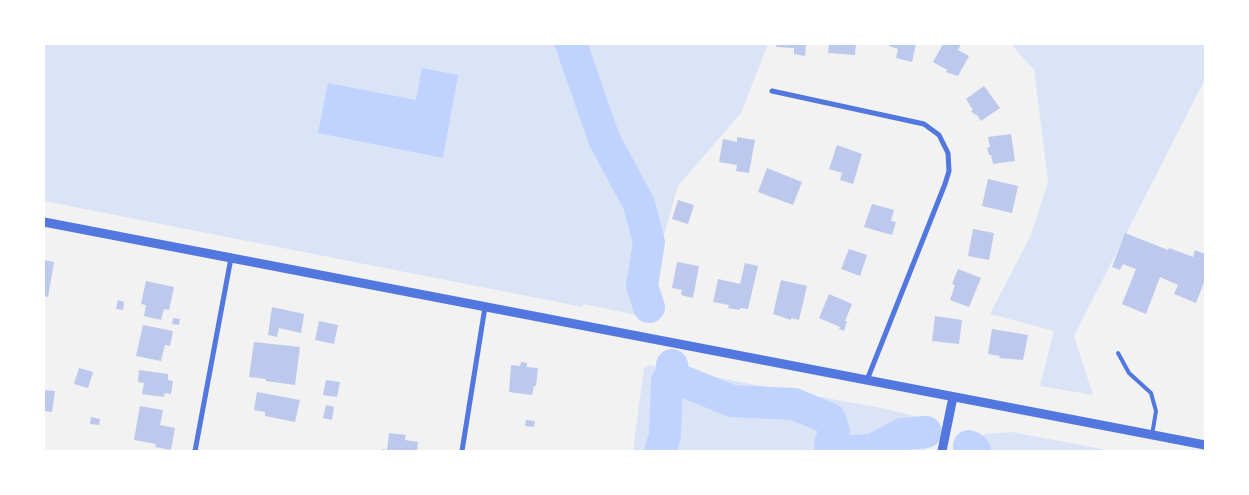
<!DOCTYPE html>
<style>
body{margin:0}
#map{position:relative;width:1249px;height:495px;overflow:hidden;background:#f2f2f2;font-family:Poppins,sans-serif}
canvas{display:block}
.frame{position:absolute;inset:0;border:45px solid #fff;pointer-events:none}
</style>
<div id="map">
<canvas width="1249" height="495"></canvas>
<div class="frame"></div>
</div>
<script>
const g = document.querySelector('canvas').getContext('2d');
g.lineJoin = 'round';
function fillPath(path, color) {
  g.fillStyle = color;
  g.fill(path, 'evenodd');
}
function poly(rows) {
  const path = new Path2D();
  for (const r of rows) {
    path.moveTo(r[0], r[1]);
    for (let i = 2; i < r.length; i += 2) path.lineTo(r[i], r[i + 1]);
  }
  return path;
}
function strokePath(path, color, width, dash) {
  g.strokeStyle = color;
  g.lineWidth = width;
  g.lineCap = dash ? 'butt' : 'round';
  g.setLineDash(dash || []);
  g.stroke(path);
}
fillPath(poly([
 [44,44,768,44,741,113,678,186,641,316,583,304,583,307,44,201],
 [1011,44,1205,44,1205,79,1074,336,1093,395,1040,386,1054,331,990,314,1031,235,1048,182,1034,70],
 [649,365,886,409,927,419,930,424,930,433,926,451,633,451,644,368],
 [1012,432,1112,451,967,451,968,449,985,434]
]), '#dbe4f7');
fillPath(poly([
 [422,68,458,75,443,158,318,133,328,83,416,100]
]), '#bfd3fe');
strokePath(poly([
 [571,44,604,139,639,204,649,242,642,286,649,307],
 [672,365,675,378,732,401,794,404,830,419,834,432,830,444,839,451],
 [969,446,973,448,975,451],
 [660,451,665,436,667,381,675,378],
 [848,451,872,450,902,434,926,432]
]), '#bfd3fe', 32);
fillPath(poly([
 [776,44,806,44,805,56,794,54,794,48,776,47],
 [829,44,856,44,855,55,828,53],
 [889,44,916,44,912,62,896,58,898,49,889,46],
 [943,44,961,44,958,50,969,56,958,76,946,72,947,70,933,62],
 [984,86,1000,108,981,121,976,114,975,115,971,111,973,110,966,99],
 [1011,134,1015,161,993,164,991,155,989,155,987,148,990,147,988,137],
 [737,137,755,140,749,173,736,171,737,165,719,162,723,139,737,142],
 [837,145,862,154,853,184,840,180,842,173,829,169],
 [767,168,802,182,793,205,758,192],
 [988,179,1018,186,1012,213,982,206],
 [678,200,694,205,688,224,672,219],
 [872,204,894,210,891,221,896,222,892,235,864,227],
 [973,229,994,233,989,260,968,256],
 [1125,233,1168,250,1169,248,1193,257,1195,250,1205,254,1205,280,1196,303,1174,294,1178,285,1160,277,1146,314,1122,304,1136,269,1123,264,1120,270,1112,267],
 [849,249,867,255,860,276,841,269],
 [44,260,54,262,48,297,44,296],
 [677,262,699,266,693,298,681,295,682,290,672,288],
 [745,263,758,266,748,309,740,308,740,310,728,308,729,305,713,302,718,279,740,284],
 [958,269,981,278,969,307,950,300,955,285,952,284],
 [781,280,807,286,799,320,791,318,791,320,773,314],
 [146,281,174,287,169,310,164,309,161,320,144,316,146,305,141,304],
 [829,294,852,304,845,321,847,321,844,331,839,329,840,327,819,318],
 [118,300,124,302,123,310,116,309],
 [272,307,304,314,301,333,279,328,277,337,268,335],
 [935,316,962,320,959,344,932,341],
 [173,318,180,319,179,325,172,324],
 [319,321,338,325,334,344,315,340],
 [143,325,173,331,170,346,165,345,161,361,136,356],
 [992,329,1028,335,1023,360,999,358,1000,356,988,354],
 [254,342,300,347,295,385,266,381,266,379,249,377],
 [521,362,527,363,527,367,538,368,536,386,534,386,532,395,509,392,511,365,520,366],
 [79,368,93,372,88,388,74,384],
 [139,370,168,374,168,380,173,381,171,394,165,393,164,397,142,394,144,383,138,382],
 [326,380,340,382,337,397,323,395],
 [44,390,55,391,52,412,44,411],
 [257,392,300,400,295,422,265,416,265,412,254,410],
 [326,405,334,407,332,420,323,418],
 [140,406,163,410,160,425,175,428,171,450,155,447,156,444,134,440],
 [91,417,100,419,99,425,90,424],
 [526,420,535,421,534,427,525,426],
 [389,433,406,435,405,440,418,442,417,451,382,451,382,449,387,450]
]), '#bdc9ec');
strokePath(poly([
 [1118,353,1129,373,1151,393,1156,411,1152,435]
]), '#5277de', 4);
strokePath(poly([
 [772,91,924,124,939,135,948,153,949,171,945,184,867,380],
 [195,451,231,258],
 [462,451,485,307]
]), '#5277de', 5);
strokePath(poly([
 [44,222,1205,445],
 [942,451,953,397]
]), '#5277de', 9);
</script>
